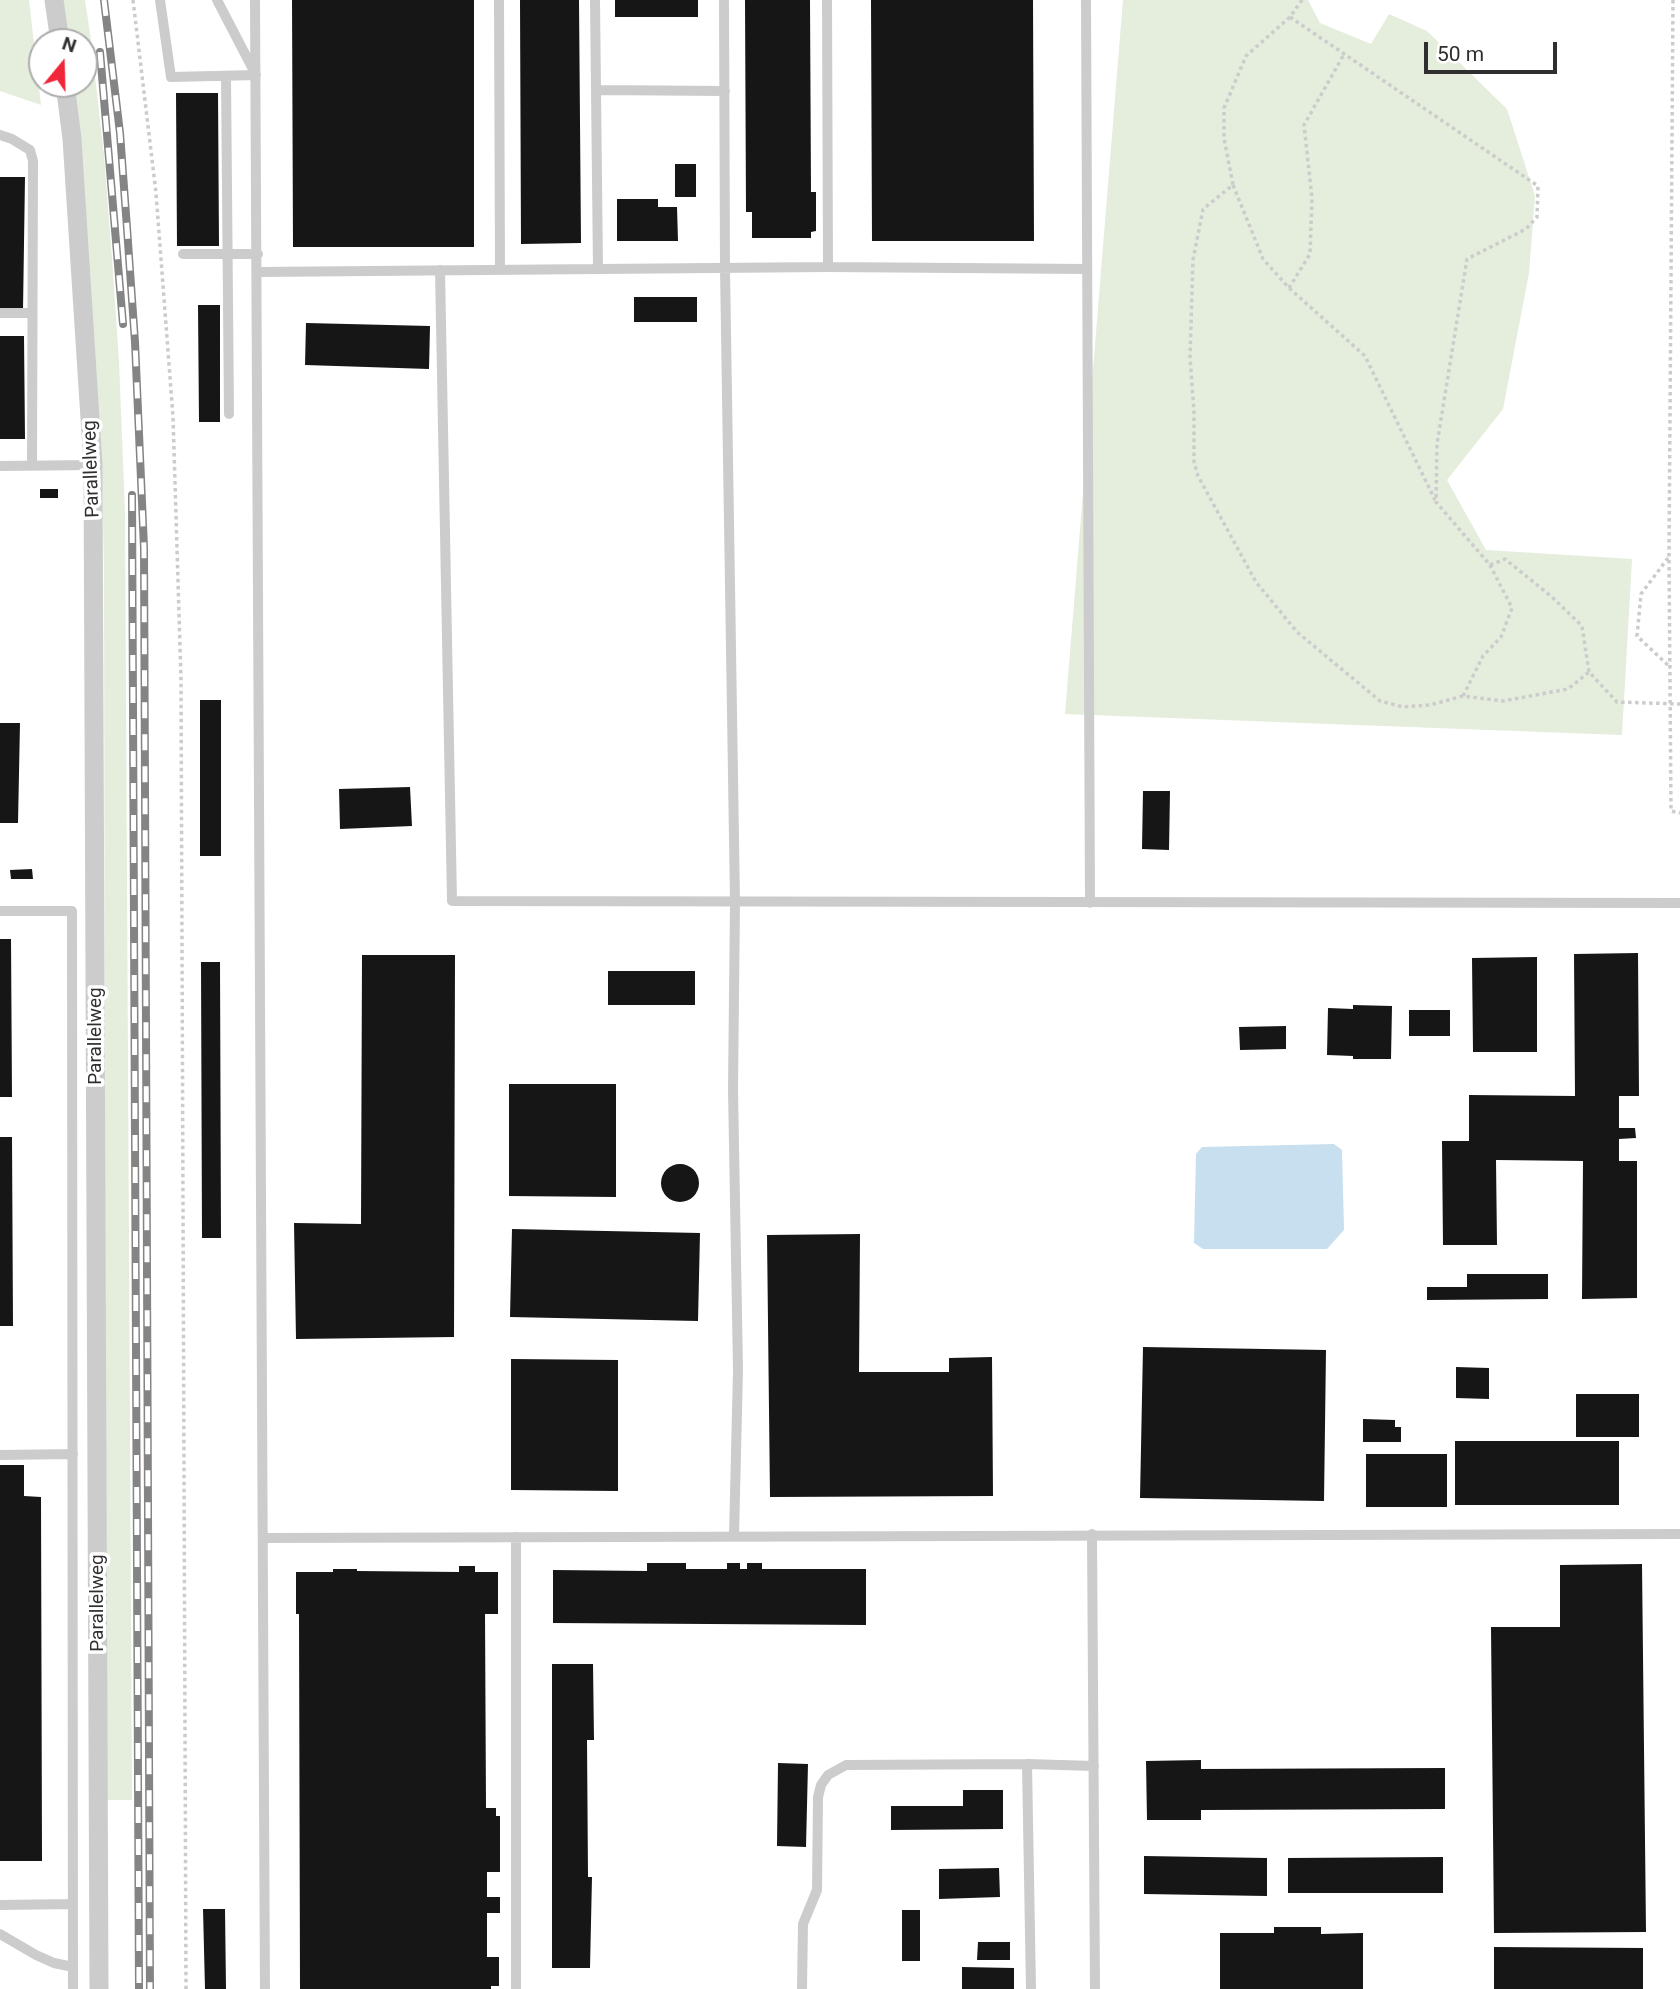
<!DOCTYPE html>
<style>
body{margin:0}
#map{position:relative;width:1680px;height:1989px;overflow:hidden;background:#fff;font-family:Roboto,sans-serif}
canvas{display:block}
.north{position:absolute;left:28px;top:28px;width:70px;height:70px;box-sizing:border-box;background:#fff;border:2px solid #acacac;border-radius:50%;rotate:19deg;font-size:19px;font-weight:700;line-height:28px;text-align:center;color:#2f2f2f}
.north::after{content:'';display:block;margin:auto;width:24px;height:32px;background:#ef2739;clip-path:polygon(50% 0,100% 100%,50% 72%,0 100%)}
.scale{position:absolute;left:1424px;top:42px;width:133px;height:32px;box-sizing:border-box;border:4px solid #2f2f2f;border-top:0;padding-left:9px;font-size:21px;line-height:24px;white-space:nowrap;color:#2f2f2f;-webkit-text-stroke:5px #fff;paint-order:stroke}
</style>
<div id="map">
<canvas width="1680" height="1989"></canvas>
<div class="north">N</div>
<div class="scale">50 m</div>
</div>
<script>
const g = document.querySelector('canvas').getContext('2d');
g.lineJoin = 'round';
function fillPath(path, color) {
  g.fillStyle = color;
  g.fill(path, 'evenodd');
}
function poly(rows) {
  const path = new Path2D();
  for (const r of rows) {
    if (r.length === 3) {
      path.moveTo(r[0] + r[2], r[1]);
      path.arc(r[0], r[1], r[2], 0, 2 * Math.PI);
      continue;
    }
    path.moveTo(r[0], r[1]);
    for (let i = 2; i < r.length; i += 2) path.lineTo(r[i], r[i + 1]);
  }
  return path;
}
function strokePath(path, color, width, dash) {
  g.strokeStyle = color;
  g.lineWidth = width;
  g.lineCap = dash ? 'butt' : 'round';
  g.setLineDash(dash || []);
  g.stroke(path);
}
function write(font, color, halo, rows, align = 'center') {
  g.font = font + ' Roboto,sans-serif';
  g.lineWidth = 7;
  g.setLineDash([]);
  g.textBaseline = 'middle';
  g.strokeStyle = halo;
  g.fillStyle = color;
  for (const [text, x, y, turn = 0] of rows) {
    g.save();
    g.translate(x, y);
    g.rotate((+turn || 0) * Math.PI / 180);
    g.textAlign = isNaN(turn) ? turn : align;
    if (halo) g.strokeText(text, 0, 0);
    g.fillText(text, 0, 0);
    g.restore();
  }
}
fillPath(poly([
 [0,0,29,0,41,105,0,91],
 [62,0,85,0,90,33,104,155,112,259,119,361,125,512,132,1800,106,1800,104,570,102,466,73,84,84,84,84,42,67,42],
 [1123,0,1308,0,1320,23,1371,44,1389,14,1427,31,1507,109,1535,196,1529,273,1503,409,1447,480,1486,550,1632,559,1622,735,1065,714]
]), '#e5eddc');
fillPath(poly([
 [1334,1144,1342,1150,1344,1230,1327,1249,1203,1249,1194,1243,1196,1154,1202,1147]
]), '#c7dfee');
fillPath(poly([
 [292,0,474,0,474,247,293,247],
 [520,0,579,0,581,243,521,244],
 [615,0,698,0,698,17,615,17],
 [745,0,810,0,811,192,816,192,816,231,811,232,811,238,752,238,752,212,746,212],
 [871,0,1033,0,1034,241,872,241],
 [176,93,218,93,219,246,177,246],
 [675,164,696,164,696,197,675,197],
 [0,177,25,177,23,310,0,309],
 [617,199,658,199,658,207,677,207,678,241,617,241],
 [634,297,697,297,697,322,634,322],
 [198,305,220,305,220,422,199,422],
 [306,323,430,326,429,369,305,365],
 [0,336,24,336,25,439,0,439],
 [40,489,58,489,58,498,40,498],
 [200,700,221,700,221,856,200,856],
 [0,723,20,723,18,823,0,823],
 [410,787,412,826,340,829,339,789],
 [1143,791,1170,791,1169,850,1142,849],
 [32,869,33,879,11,879,10,870],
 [0,939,11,939,12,1097,0,1097],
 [1638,953,1639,1096,1619,1096,1619,1128,1635,1128,1636,1138,1619,1139,1619,1161,1637,1161,1637,1298,1582,1299,1583,1161,1496,1160,1497,1245,1443,1245,1442,1141,1469,1141,1469,1095,1575,1096,1574,954],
 [362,955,455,955,454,1337,296,1339,294,1223,361,1224],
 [1537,957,1537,1052,1473,1052,1472,958],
 [201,962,220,962,221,1238,202,1238],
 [608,971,695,971,695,1005,608,1005],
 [1353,1005,1392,1006,1391,1059,1353,1059,1353,1056,1327,1055,1328,1008,1353,1009],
 [1409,1010,1450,1010,1450,1036,1409,1036],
 [1286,1026,1286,1049,1240,1050,1239,1027],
 [509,1084,616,1084,616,1197,509,1196],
 [0,1137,12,1137,13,1326,0,1326],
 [680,1183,19],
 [512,1229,700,1233,698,1321,510,1317],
 [860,1234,859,1372,949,1372,949,1358,992,1357,993,1496,770,1497,767,1235],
 [1467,1274,1548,1274,1548,1299,1427,1300,1427,1287,1467,1287],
 [1143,1347,1326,1350,1324,1501,1140,1498],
 [511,1359,618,1360,618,1491,511,1490],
 [1456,1367,1489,1368,1489,1399,1456,1398],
 [1576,1394,1639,1394,1639,1437,1576,1437],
 [1363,1419,1395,1420,1395,1427,1401,1427,1401,1442,1363,1442],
 [1455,1441,1619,1441,1619,1505,1455,1505],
 [1366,1454,1447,1454,1447,1507,1366,1507],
 [0,1465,24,1465,24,1496,41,1497,42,1861,0,1861],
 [647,1563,686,1563,686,1569,727,1569,727,1563,740,1563,740,1569,747,1569,747,1563,762,1563,762,1569,866,1569,866,1625,553,1623,553,1570,647,1571],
 [1642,1564,1646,1932,1494,1933,1491,1627,1560,1627,1560,1565],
 [459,1566,475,1566,475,1572,498,1572,498,1614,485,1614,486,1808,496,1808,496,1816,500,1816,500,1872,487,1872,487,1897,500,1897,500,1913,487,1913,487,1957,499,1957,499,1986,491,1986,491,1989,300,1989,299,1614,296,1614,296,1572,333,1572,333,1569,357,1569,357,1571,459,1572],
 [552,1664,593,1664,594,1740,587,1740,588,1877,592,1877,590,1968,552,1968],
 [1201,1760,1201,1769,1445,1768,1445,1809,1201,1810,1201,1820,1147,1820,1146,1761],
 [778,1763,808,1764,806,1847,777,1846],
 [963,1790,1003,1790,1003,1829,891,1830,891,1806,963,1806],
 [1144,1856,1267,1858,1267,1896,1144,1894],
 [1443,1857,1443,1893,1288,1893,1288,1858],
 [999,1868,1000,1897,939,1899,939,1869],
 [203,1909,225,1909,226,1989,205,1989],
 [902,1910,920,1910,920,1961,902,1961],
 [1274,1927,1321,1927,1321,1934,1363,1933,1363,1989,1220,1989,1220,1933,1274,1933],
 [978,1942,1010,1942,1010,1960,977,1960],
 [1494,1947,1643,1948,1643,1989,1494,1989],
 [962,1967,1014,1968,1014,1989,962,1989]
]), '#161616');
strokePath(poly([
 [133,0,156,193,173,417,181,679,186,1989],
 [1302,0,1290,17,1246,56,1224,108,1224,138,1233,185,1203,209,1193,260,1190,357,1194,412,1194,462,1198,476,1256,582,1297,632,1380,701,1403,707,1430,705,1463,696,1503,701,1568,689,1589,672],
 [1673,0,1669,556,1671,811,1680,813],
 [1290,17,1538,186,1537,217,1526,229,1467,259,1437,444,1436,502,1490,565,1505,559,1552,597,1582,626,1589,672,1617,702,1680,704],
 [1233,185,1263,259,1289,288,1365,356,1435,500],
 [1289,288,1310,254,1312,198,1304,125,1343,56],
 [1668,558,1641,594,1637,636,1671,668],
 [1463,696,1483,656,1501,637,1512,608,1490,565]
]), '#ccc', 3.5, [3.5, 3.5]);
strokePath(poly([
 [160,0,171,77,256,75,217,0],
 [255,0,265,1989],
 [499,0,500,270],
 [595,0,598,269],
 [724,0,725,268,735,902,733,1089,738,1370,734,1536],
 [827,0,828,267],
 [1086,0,1090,903],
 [226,76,229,414],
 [596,90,725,91],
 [0,135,12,139,30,150,33,161,32,466],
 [183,254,258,254],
 [440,270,452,901,1680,903],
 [257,272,828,267,1087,269],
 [0,313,32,313],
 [0,466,93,465],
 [0,911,72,911,73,1989],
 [0,1455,73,1454],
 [1092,1534,1095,1989],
 [516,1537,516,1989],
 [265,1538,1680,1534],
 [1027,1764,1031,1989],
 [0,1905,73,1904],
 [0,1934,36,1955,54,1963,73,1967],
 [802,1989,803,1924,817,1890,818,1797,821,1785,828,1775,846,1765,1027,1764,1094,1766]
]), '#ccc', 10);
strokePath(poly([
 [54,0,60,42],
 [65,84,72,139,93,465,99,1989]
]), '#ccc', 19);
const rail = poly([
 [104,0,120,133,127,228,135,342,144,548,150,1989],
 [100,52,123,324],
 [132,495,139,1989]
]);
strokePath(rail, '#848484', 8);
strokePath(rail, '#fff', 5, [16]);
write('19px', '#2f2f2f', '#fff', [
 ["Parallelweg",92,469,-92],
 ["Parallelweg",96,1036,-90],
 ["Parallelweg",98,1603,-90]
]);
</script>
